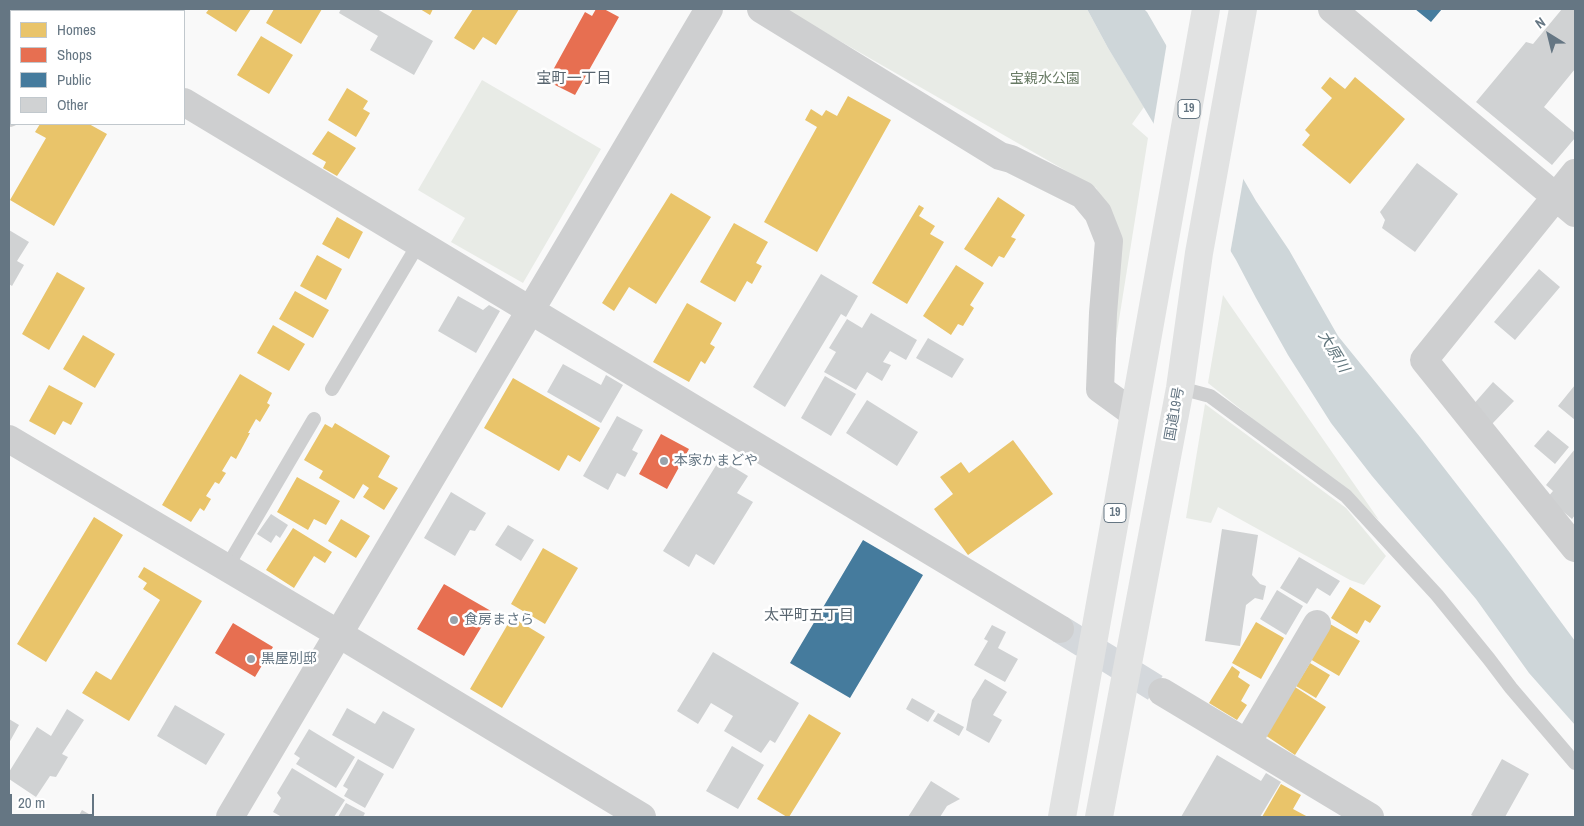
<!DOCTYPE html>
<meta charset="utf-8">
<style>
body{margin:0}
#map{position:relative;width:1584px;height:826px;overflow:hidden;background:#f9f9f9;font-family:"Archivo Narrow",sans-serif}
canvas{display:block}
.frame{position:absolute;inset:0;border:10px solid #657683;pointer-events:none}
.legend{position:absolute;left:10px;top:10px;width:175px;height:115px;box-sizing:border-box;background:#fff;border:1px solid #c1c8cd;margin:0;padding:6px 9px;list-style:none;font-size:15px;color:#657683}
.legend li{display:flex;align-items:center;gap:10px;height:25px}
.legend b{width:25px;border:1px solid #c1c8cd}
.north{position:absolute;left:1524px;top:10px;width:50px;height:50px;-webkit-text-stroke:4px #fff;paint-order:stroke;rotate:324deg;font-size:14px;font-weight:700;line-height:20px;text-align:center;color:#657683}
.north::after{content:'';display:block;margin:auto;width:18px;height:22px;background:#657683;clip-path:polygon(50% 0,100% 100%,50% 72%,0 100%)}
.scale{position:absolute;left:10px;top:794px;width:84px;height:22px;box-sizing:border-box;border:2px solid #657683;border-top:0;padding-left:6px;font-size:15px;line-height:18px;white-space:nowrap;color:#657683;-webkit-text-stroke:4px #fff;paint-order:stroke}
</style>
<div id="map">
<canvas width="1584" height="826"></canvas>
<div class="frame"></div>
<ul class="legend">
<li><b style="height:14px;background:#e9c46a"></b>Homes</li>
<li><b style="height:14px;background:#e76f51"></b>Shops</li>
<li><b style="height:14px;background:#457b9d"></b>Public</li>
<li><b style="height:14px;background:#d0d2d3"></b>Other</li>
</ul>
<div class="north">N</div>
<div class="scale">20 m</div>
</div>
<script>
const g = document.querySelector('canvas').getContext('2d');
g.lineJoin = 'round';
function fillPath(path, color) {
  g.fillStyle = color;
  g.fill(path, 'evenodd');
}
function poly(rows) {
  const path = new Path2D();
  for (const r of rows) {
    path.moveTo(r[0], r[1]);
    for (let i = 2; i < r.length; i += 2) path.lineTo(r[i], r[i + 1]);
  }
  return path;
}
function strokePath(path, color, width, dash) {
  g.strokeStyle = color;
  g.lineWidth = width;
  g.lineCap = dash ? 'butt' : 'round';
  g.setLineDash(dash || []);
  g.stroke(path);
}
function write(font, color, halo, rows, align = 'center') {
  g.font = font + ' "Archivo Narrow","Noto Sans JP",sans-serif';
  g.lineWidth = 5;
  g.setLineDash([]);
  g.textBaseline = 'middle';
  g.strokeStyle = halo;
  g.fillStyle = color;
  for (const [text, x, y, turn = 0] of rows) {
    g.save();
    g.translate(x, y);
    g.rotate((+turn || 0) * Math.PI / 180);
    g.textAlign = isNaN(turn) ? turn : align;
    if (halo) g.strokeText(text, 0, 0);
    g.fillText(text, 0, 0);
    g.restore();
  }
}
fillPath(poly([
 [784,9,1087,9,1108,48,1144,107,1132,124,1148,138,1111,370,1114,221,1096,188],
 [482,80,601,149,523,283,451,242,465,218,418,190],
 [1223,295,1379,520,1208,383],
 [1205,404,1346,508,1386,556,1364,585,1350,580,1218,507,1211,523,1186,518]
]), '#e8ebe6');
fillPath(poly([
 [1087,9,1144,9,1147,12,1256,201,1289,250,1338,336,1420,437,1510,553,1575,641,1575,725,1529,673,1476,599,1372,476,1331,423,1288,355,1256,298,1236,260,1108,48]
]), '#ced6d9');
fillPath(poly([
 [1167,42,1244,175,1230,254,1153,127]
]), '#f9f9f9');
fillPath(poly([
 [209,9,251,9,236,32,206,13],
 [274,9,322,9,301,44,266,23],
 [420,9,433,9,430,15],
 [473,9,519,9,496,45,483,37,474,50,454,38],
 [261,36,293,55,269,94,237,75],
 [1330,77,1345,89,1355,77,1405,119,1350,184,1302,145,1310,135,1305,130,1332,98,1321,88],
 [347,88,368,101,363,109,370,113,356,137,328,120],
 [848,96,891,120,817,252,764,222,817,127,805,120,811,109,822,116,826,110,837,116],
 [40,124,89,124,107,134,54,226,10,200,46,138,35,132],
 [328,131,356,148,337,176,323,168,326,162,312,154],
 [671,193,711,217,656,304,629,287,614,311,602,303],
 [998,197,1025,215,1011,237,1016,239,1004,258,999,256,992,267,964,249],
 [919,205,924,208,919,216,935,226,930,234,944,242,907,304,872,283],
 [337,217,363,232,349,259,322,244],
 [734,223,768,242,756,263,762,266,752,284,747,281,735,302,700,282],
 [317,255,342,269,326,300,300,286],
 [956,265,984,283,970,305,974,308,963,326,958,324,951,335,923,316],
 [57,272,85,288,49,350,22,334],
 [295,291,329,310,313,338,279,319],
 [687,303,722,323,710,344,715,347,705,364,701,361,689,382,653,362],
 [273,325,305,344,289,371,257,353],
 [83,335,115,354,95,388,63,369],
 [240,374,272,393,267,403,270,405,260,422,256,419,248,433,250,433,236,459,231,456,222,471,226,473,219,484,215,482,206,496,211,499,204,511,200,508,191,522,162,505],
 [513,378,600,428,580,462,568,455,559,471,484,428],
 [49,385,83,403,71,425,63,421,55,435,29,421],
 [335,423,390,456,378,477,398,488,384,510,363,497,369,488,363,484,354,499,319,478,323,471,304,460,325,424,332,428],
 [1013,440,1053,494,968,555,934,509,953,494,940,477,961,462,969,473],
 [297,477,340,501,326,525,314,519,308,530,277,512],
 [94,517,123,535,46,662,17,644],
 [341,519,370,536,356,558,328,541],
 [293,528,332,552,325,563,314,556,294,588,266,570],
 [543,548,578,568,545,624,511,604],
 [144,567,202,601,129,721,82,693,96,671,111,680,160,600,143,589,147,583,138,577],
 [1350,587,1381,606,1370,623,1365,620,1357,634,1331,618],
 [512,617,545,637,502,708,470,689],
 [1256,622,1284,638,1261,679,1232,663],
 [1330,624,1360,641,1339,676,1310,659],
 [1310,663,1330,675,1316,698,1296,686],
 [1232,666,1240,672,1238,677,1250,685,1241,701,1247,705,1237,720,1209,703],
 [1295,687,1326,707,1295,755,1265,735],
 [809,714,841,733,789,817,787,817,757,799],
 [1281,784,1301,795,1293,809,1308,817,1262,817]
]), '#e9c46a');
fillPath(poly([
 [596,9,604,9,619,17,575,95,547,81,585,12,592,16],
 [661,434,689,449,667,489,639,474],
 [444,584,491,611,464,656,417,629],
 [233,623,273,647,255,677,215,653]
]), '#e76f51');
fillPath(poly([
 [1415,9,1442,9,1431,22],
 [863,540,923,575,850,698,790,663]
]), '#457b9d');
fillPath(poly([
 [116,9,170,9,168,11,115,11],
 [341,9,377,9,433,41,414,75,370,50,378,36,339,13],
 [1562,9,1575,9,1575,69,1544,107,1575,133,1575,138,1552,165,1476,102,1526,42,1533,44],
 [1417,163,1458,194,1415,252,1382,228,1385,220,1380,212],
 [9,230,29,242,17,261,24,265,12,286,9,284],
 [1539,269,1560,287,1515,340,1494,322],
 [821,274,858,296,846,317,841,314,785,407,753,387],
 [458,296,483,310,489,305,500,311,476,353,438,331],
 [871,313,917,340,906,360,890,351,883,362,891,365,882,381,867,372,856,390,824,372,836,352,829,348,847,319,862,328],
 [928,338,964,359,952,378,916,358],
 [563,364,601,385,606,375,623,385,601,423,547,392],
 [825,376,856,394,831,436,801,418],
 [1493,382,1514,401,1492,424,1472,406],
 [1575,385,1575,420,1558,406],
 [867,400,918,432,897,466,846,433],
 [617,416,643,430,632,450,638,453,625,477,617,473,608,490,583,476],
 [1548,430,1569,447,1555,464,1534,446],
 [1575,449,1575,515,1572,519,1547,498,1553,491,1546,485],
 [720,459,748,476,737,493,753,502,714,565,696,554,689,567,663,551],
 [451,492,486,513,475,531,470,530,455,556,424,538],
 [271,514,288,525,280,538,276,535,271,543,257,534],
 [508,525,534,540,521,561,495,545],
 [1222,529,1258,535,1252,575,1260,584,1266,586,1263,600,1255,598,1246,605,1240,646,1205,641],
 [1299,557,1340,581,1330,596,1317,588,1307,604,1280,588],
 [1277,590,1303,606,1286,635,1260,619],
 [992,625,1006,632,998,648,1018,659,1005,682,974,665,988,641,984,639],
 [713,652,799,703,775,743,770,740,761,753,724,731,733,716,711,703,698,724,677,711],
 [985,679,1007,692,993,715,1002,720,989,743,966,730,972,700],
 [912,698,935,711,928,722,906,709],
 [175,705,225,734,206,765,157,736],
 [347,708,375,724,383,711,415,729,393,769,332,735],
 [67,709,84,720,62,754,68,757,56,777,50,776,36,797,9,779,9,772,37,727,51,736],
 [938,713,964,727,959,736,933,721],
 [9,719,19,725,9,743],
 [309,729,355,757,336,788,296,764,300,758,294,754],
 [732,746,764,765,738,809,706,791],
 [1217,755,1261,781,1266,773,1281,782,1260,817,1181,817],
 [358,759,384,774,365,808,344,796,348,789,343,786],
 [1502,759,1529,774,1505,817,1475,817,1471,815],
 [292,768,345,800,334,817,282,817,273,812,281,798,277,793],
 [931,781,960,799,947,806,940,817,908,817],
 [346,803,365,813,363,817,338,817],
 [82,810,94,817,78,817]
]), '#d0d2d3');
strokePath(poly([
 [1060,629,1162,692]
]), '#d4d8dc', 28, [28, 14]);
strokePath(poly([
 [1180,388,1210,396,1346,496,1437,595,1489,659,1511,688,1575,763],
 [332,389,419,243],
 [227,567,314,419]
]), '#cecfd0', 14);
strokePath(poly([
 [27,9,32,11],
 [761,9,1000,156,1011,159,1083,195,1098,213,1109,241,1103,313,1100,389,1133,413],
 [1332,9,1575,213],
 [69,11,71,9],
 [184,102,1060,629],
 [9,113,11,108],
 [1575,173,1424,360,1575,548],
 [9,439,339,634,642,817],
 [1162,692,1370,817],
 [1247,743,1317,624],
 [230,817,709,9]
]), '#cecfd0', 28);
strokePath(poly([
 [1062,817,1206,9],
 [1099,817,1180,388,1199,253,1243,9]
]), '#e1e2e2', 28);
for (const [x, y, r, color] of [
 [664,461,5,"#99a4ac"],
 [454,620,5,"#99a4ac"],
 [251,659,5,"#99a4ac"]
]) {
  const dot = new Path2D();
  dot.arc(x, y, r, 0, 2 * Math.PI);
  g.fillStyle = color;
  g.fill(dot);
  strokePath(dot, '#fff', 2);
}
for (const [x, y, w] of [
 [1189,109,22],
 [1115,513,22]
]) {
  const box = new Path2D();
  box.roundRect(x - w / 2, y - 9.5, w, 19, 4);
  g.fillStyle = '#fff';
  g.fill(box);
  strokePath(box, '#657683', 1);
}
write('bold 12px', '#657683', null, [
 ["19",1189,109],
 ["19",1115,513]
]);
write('14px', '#687a64', '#fff', [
 ["宝親水公園",1045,79]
]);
write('14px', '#657683', '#fff', [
 ["国道19号",1175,414,-80]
]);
write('14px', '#657683', '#fff', [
 ["本家かまどや",674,461],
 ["食房まさら",464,620],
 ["黒屋別邸",261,659]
], 'left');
write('15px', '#57646e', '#fff', [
 ["宝町一丁目",574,79],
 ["太平町五丁目",809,616]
]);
write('italic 15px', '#60757c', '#fff', [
 ["大原川",1333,352,59]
]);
</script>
